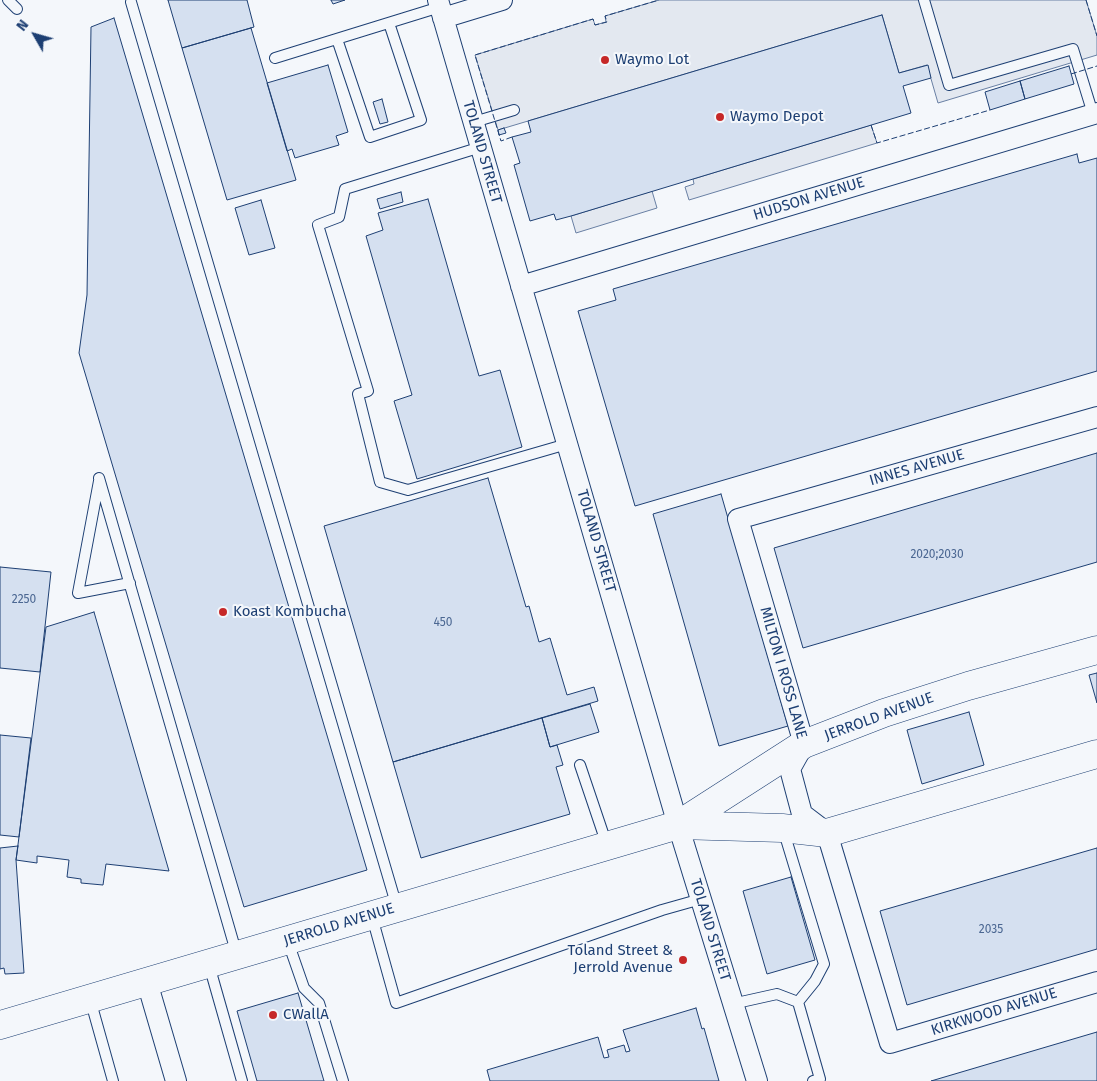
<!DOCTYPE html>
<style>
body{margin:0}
#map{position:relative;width:1097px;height:1081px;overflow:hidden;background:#f4f7fb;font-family:"Fira Sans",sans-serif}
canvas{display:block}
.north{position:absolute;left:10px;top:10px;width:50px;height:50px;-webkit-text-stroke:4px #f4f7fb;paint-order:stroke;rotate:308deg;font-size:14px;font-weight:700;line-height:20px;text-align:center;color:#1d3f73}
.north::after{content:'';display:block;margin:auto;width:18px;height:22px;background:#1d3f73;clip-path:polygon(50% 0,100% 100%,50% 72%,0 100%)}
</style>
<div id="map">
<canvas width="1097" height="1081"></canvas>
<div class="north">N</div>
</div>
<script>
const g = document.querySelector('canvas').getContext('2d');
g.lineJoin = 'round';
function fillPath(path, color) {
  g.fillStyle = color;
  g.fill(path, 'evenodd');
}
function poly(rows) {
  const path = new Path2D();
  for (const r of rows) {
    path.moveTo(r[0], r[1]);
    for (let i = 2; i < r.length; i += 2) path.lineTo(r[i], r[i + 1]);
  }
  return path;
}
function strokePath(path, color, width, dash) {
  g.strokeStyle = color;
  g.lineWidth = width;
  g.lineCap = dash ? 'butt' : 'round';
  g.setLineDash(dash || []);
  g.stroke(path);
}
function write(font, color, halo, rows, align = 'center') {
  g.font = font + ' "Fira Sans",sans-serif';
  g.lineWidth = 4;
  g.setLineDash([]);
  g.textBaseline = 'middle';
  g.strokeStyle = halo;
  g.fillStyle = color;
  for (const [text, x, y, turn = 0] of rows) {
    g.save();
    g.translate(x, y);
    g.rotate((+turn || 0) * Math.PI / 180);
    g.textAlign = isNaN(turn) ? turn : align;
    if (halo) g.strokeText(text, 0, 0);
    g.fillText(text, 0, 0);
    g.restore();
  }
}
const parking = poly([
 [659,0,1086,0,1097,36,1097,55,938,103,927,65,899,73,882,15,498,130,475,55,593,19,595,25,606,22,605,16,659,0],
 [871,125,877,143,689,200,685,187,694,184,693,179,871,125],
 [652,191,657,208,576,233,571,216,652,191]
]);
fillPath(parking, '#e3e8f0');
strokePath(parking, '#687fa3', 1);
const building = poly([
 [168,0,247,0,254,27,182,48,168,0],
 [331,0,345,0,333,4,331,0],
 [882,15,899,73,928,65,931,78,903,86,911,113,571,216,556,220,554,214,530,221,514,165,520,163,512,137,531,132,528,121,882,15],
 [114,18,367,870,244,907,79,353,87,295,91,27,114,18],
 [251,28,296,180,227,200,182,48,251,28],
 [328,65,348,132,336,136,339,145,295,158,292,149,287,151,267,83,328,65],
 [1069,66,1074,84,1025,99,1020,81,1069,66],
 [1020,81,1025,99,990,110,985,92,1020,81],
 [382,99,388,122,380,124,373,102,382,99],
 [504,128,506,133,499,135,498,130,504,128],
 [1077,154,1079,163,1097,158,1097,371,635,506,578,311,616,300,613,289,1077,154],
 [401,192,403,202,380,209,377,199,401,192],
 [428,199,479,376,500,370,522,447,417,479,394,401,412,395,366,236,383,230,378,213,428,199],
 [261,200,275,248,249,255,235,208,261,200],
 [1097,453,1097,562,803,648,774,548,1097,453],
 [488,478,526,607,529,606,539,642,550,638,567,695,594,687,598,701,393,762,324,526,488,478],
 [721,494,788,726,719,746,653,514,721,494],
 [0,567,51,572,40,672,0,668,0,567],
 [94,612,169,871,106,864,103,885,81,883,81,879,67,877,69,860,37,856,37,863,16,860,46,627,94,612],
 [1097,673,1097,703,1089,675,1097,673],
 [590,704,599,732,550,747,542,718,590,704],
 [969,712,984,765,922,784,907,730,969,712],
 [542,718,550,747,557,745,563,765,556,767,570,814,421,858,393,762,542,718],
 [0,735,31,738,19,837,0,835,0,735],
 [18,846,16,860,24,973,5,974,4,968,0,969,0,848,18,846],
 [1097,848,1097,949,907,1005,880,911,1097,848],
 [791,877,815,960,767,974,743,891,791,877],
 [298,993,324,1081,257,1081,237,1011,298,993],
 [696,1008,702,1029,704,1028,719,1081,490,1081,487,1070,598,1037,604,1058,609,1057,607,1050,624,1045,626,1052,630,1051,623,1030,696,1008],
 [1097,1032,1097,1081,931,1081,1097,1032]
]);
fillPath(building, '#d5e0f0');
strokePath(building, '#1d3f73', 1);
const lane = poly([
 [8,0,17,9],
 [924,0,949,85,1073,49,1093,114],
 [131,2,397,907],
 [337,39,370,137,421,120,389,23],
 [275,58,440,7],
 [474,122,514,110],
 [481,147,345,189,339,217,318,225,368,391,358,394,380,482,408,490,567,444],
 [99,478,237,955],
 [99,481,78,593,130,583],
 [580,765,607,845],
 [783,829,824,964,815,981,798,1002],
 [372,917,396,1003,662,910,701,899],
 [288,942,304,988,319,1003,343,1081],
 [209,965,242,1081],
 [90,999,113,1081],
 [798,1002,820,1079,813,1081],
 [732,1004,777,994,798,1002]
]);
const street = poly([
 [438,0,678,825,757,1081],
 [443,18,502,0],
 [521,286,1097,113],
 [1097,417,738,519,804,744,790,769,802,814,827,833,890,1043,1097,982],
 [147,982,176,1081]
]);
const secondary = poly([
 [678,825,782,828,827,833,1097,754],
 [0,1025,678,825,804,744,884,713,968,686,1097,650]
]);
strokePath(lane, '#1d3f73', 12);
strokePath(street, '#1d3f73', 22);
strokePath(secondary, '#1d3f73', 29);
strokePath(lane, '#f4f7fb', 10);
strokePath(street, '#f4f7fb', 20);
strokePath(secondary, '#f4f7fb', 28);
strokePath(poly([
 [1086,0,1097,36],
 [1071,74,1097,66],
 [871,125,877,143,990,110],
 [512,137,501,141,475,55,593,19,595,25,607,22,605,16,659,0]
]), '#1d3f73', 1, [6, 2.5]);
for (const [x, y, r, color] of [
 [605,60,5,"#c62828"],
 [720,117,5,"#c62828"],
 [223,612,5,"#c62828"],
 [683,960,5,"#c62828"],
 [273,1015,5,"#c62828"]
]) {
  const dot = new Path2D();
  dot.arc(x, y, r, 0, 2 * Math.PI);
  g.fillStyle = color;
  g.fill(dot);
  strokePath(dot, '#f4f7fb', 2);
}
write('12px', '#4b6792', null, [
 ["2020;2030",937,555],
 ["2250",24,600],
 ["450",443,623],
 ["2035",991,930]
]);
write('15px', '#1d3f73', '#f4f7fb', [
 ["Waymo Lot",615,60],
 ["Waymo Depot",730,117],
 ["Koast Kombucha",233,612],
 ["Toland Street &",673,951,"right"],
 ["Jerrold Avenue",673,968,"right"],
 ["CWallA",283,1015]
], 'left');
write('15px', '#1d3f73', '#f4f7fb', [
 ["TOLAND STREET",482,152,74],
 ["HUDSON AVENUE",809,199,-17],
 ["INNES AVENUE",917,468,-16],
 ["TOLAND STREET",596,541,74],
 ["MILTON I ROSS LANE",783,673,74],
 ["JERROLD AVENUE",879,717,-20],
 ["JERROLD AVENUE",339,925,-17],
 ["TOLAND STREET",710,930,73],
 ["KIRKWOOD AVENUE",994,1012,-17]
]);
</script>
